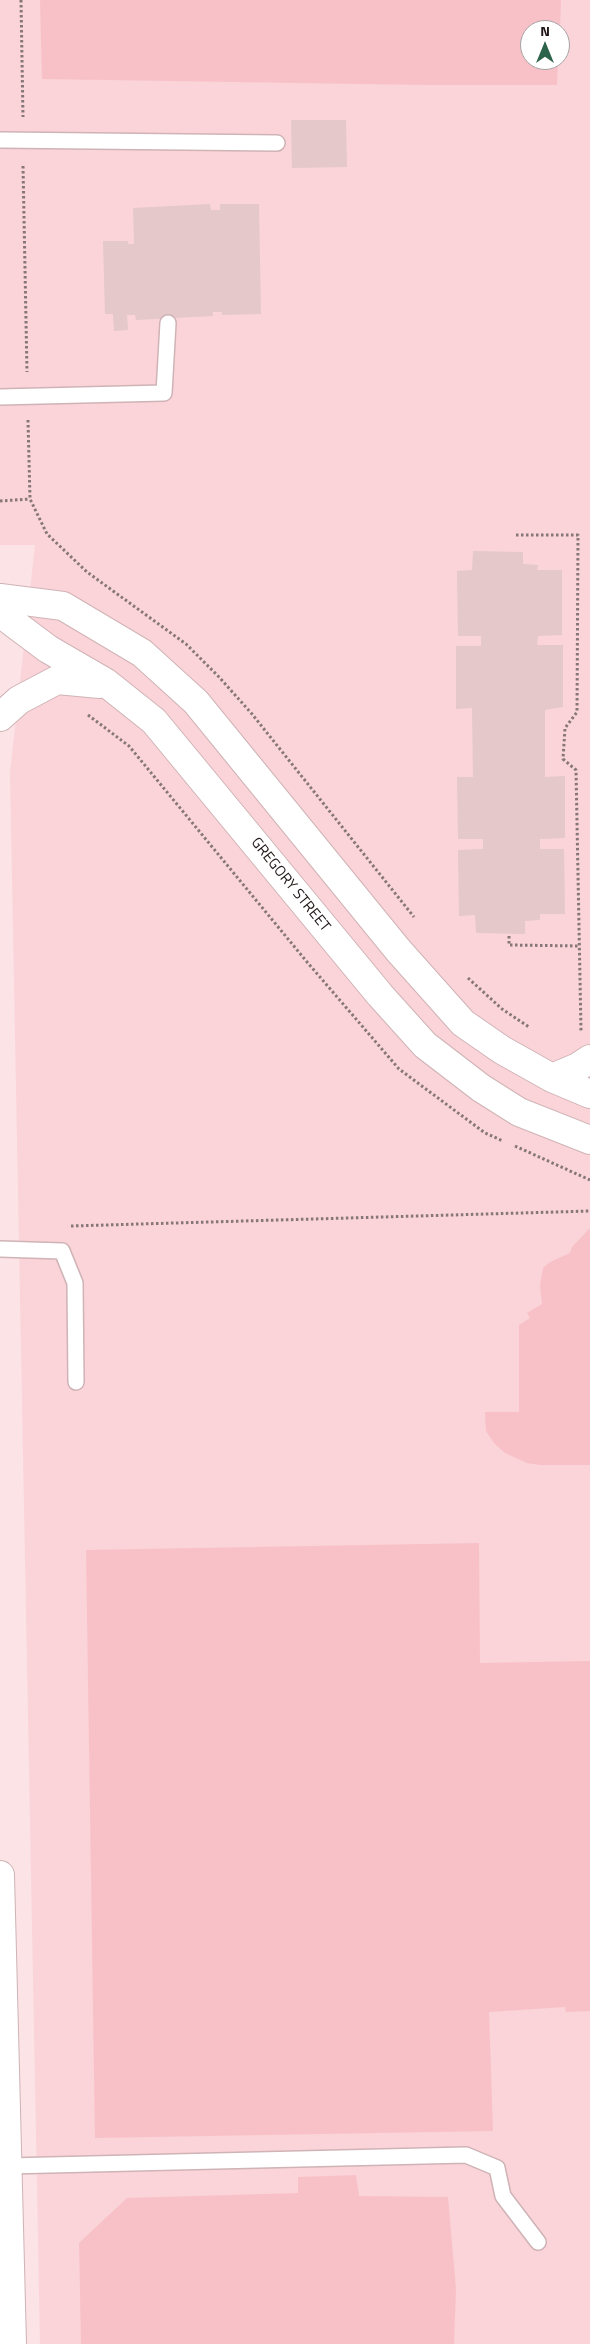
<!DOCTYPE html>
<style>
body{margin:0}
#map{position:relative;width:590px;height:2344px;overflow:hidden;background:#fbe3e6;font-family:"Titillium Web",sans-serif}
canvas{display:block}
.north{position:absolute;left:520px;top:20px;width:50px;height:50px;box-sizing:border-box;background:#fff;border:1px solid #a5a1a2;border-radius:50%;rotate:0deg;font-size:14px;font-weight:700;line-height:20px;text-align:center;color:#1f1516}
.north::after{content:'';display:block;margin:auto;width:18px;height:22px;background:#2d634a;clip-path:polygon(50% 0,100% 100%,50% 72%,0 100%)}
</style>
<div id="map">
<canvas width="590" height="2344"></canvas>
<div class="north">N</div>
</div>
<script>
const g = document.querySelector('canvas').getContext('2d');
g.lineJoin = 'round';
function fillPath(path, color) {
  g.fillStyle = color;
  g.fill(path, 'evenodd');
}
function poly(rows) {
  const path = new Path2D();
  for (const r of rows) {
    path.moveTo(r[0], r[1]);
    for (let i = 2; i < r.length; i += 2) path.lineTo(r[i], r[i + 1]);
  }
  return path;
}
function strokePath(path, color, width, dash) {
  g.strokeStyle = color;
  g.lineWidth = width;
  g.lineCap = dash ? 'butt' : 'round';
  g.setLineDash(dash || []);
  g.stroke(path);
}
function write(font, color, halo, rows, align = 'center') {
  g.font = font + ' "Titillium Web",sans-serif';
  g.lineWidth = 5;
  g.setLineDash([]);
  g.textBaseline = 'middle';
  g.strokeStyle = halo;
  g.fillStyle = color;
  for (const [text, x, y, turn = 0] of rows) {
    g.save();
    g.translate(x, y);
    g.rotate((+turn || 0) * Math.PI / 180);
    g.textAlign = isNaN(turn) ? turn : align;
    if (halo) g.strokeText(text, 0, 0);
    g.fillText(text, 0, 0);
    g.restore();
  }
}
fillPath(poly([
 [0,0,590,0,590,2344,40,2344,10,773,35,545,0,545],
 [530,30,560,30,560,60,530,60]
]), '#fad4d8');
fillPath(poly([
 [40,0,561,0,560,30,530,30,530,60,558,60,557,85,425,85,42,79],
 [590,1228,590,1465,540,1465,527,1463,505,1453,494,1443,486,1431,485,1412,519,1412,519,1325,530,1318,527,1313,542,1304,540,1285,543,1268,550,1262,570,1253,572,1247],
 [479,1543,480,1663,590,1661,590,2011,566,2012,565,2007,489,2012,493,2131,95,2138,86,1550],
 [356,2175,359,2196,448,2197,456,2289,454,2344,81,2344,79,2243,127,2198,298,2193,298,2177]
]), '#f8c1c8');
fillPath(poly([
 [291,120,346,120,347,167,292,168],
 [210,204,211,210,220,210,220,204,259,204,261,314,222,315,222,312,213,312,213,316,136,320,135,315,127,315,128,330,114,331,113,314,105,314,103,241,128,241,128,244,134,244,133,208],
 [473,551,523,552,523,564,538,565,537,570,562,570,562,635,538,636,537,645,563,645,563,707,545,710,545,777,565,776,565,838,540,839,540,849,564,849,565,914,540,914,540,920,525,921,525,934,476,933,475,915,459,916,458,850,483,849,483,839,458,839,457,777,473,777,472,708,456,709,456,646,481,646,481,636,458,636,457,571,472,570]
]), '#e4c8ca');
const service = poly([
 [0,140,277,143],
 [0,397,164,393,168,323],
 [0,1249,62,1251,75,1283,76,1382],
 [8,2166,466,2155,497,2168,503,2196,538,2242]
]);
const tertiary = poly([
 [0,1875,12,2344]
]);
const secondary = poly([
 [0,598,63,606,142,653,196,702,398,950,463,1023,502,1050,552,1078,590,1094],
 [0,613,48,649,105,682,154,721,380,995,425,1045,481,1088,519,1112,590,1140],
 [0,717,19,700,57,680,100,684],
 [552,1078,578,1067,590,1059]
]);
strokePath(service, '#cfb3b6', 18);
strokePath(tertiary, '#cfb3b6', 30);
strokePath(secondary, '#cfb3b6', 30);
strokePath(poly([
 [21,0,23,117],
 [23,166,27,372],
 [28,420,30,499,47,534,87,572,186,644,219,677,252,714,414,917],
 [0,501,30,499],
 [516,535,578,535,577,712,565,728,563,759,576,770,581,1031],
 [88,715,129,746,307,962,399,1069,485,1133,503,1141],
 [509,936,509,945,579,946],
 [468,978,502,1009,529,1027],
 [515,1146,590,1180],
 [71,1226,590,1211]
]), '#877678', 3, [2.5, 2.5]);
strokePath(service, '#fff', 15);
strokePath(tertiary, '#fff', 28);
strokePath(secondary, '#fff', 28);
write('15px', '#1f1516', '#fff', [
 ["GREGORY STREET",290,885,51]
]);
</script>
